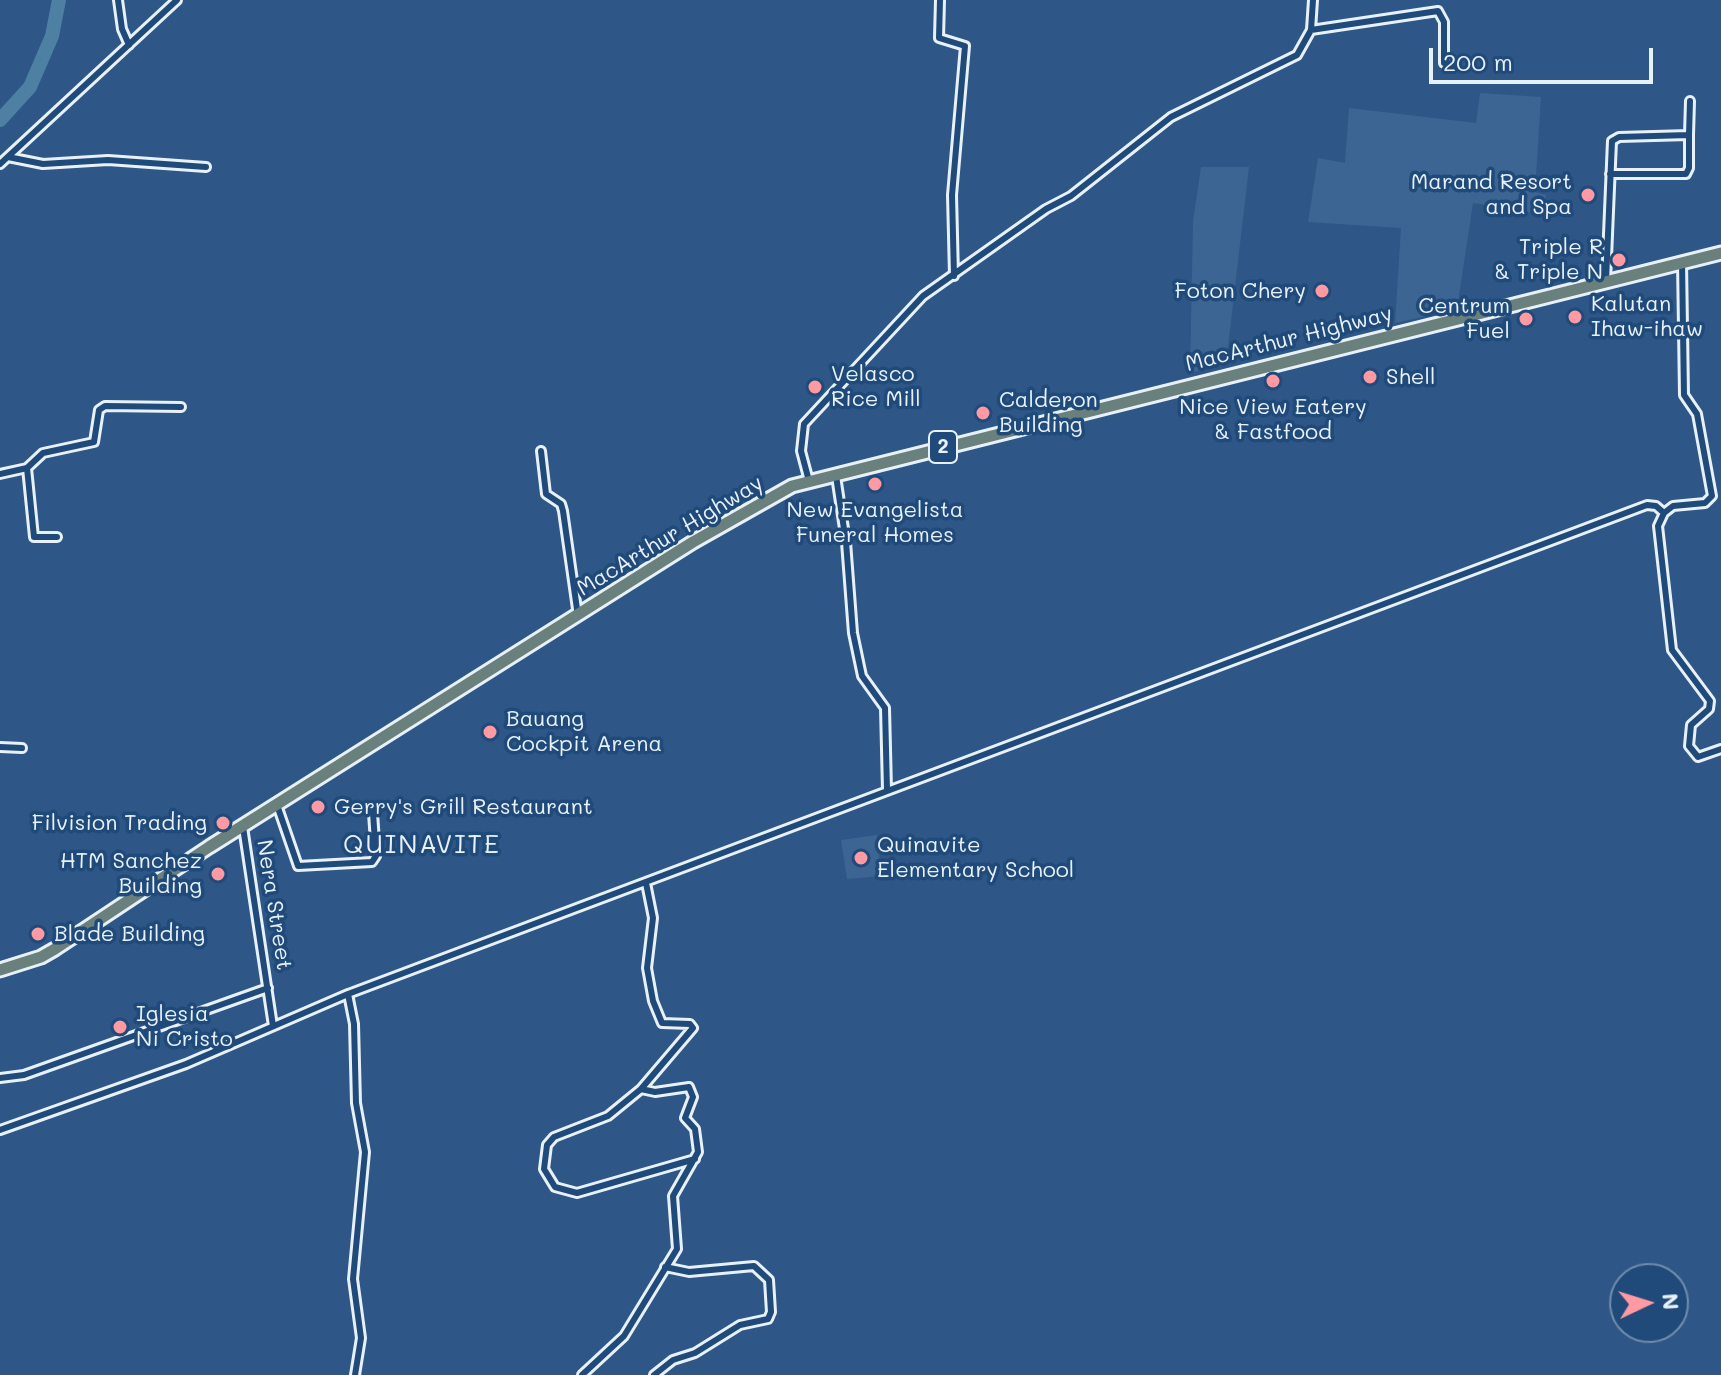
<!DOCTYPE html>
<style>
body{margin:0}
#map{position:relative;width:1721px;height:1375px;overflow:hidden;background:#2e5787;font-family:Mali,sans-serif}
canvas{display:block}
.north{position:absolute;left:1609px;top:1263px;width:80px;height:80px;box-sizing:border-box;background:#1f4a7a;border:2px solid #6f8dac;border-radius:50%;rotate:86deg;font-size:22px;font-weight:700;line-height:32px;text-align:center;color:#e8f1f8}
.north::after{content:'';display:block;margin:auto;width:28px;height:36px;background:#ff9aa2;clip-path:polygon(50% 0,100% 100%,50% 72%,0 100%)}
.scale{position:absolute;left:1429px;top:48px;width:224px;height:36px;box-sizing:border-box;border:4px solid #e8f1f8;border-top:0;padding-left:10px;font-size:24px;line-height:28px;white-space:nowrap;color:#e8f1f8;-webkit-text-stroke:6px #1f4a7a;paint-order:stroke}
</style>
<div id="map">
<canvas width="1721" height="1375"></canvas>
<div class="north">N</div>
<div class="scale">200 m</div>
</div>
<script>
const g = document.querySelector('canvas').getContext('2d');
g.lineJoin = 'round';
function fillPath(path, color) {
  g.fillStyle = color;
  g.fill(path, 'evenodd');
}
function poly(rows) {
  const path = new Path2D();
  for (const r of rows) {
    path.moveTo(r[0], r[1]);
    for (let i = 2; i < r.length; i += 2) path.lineTo(r[i], r[i + 1]);
  }
  return path;
}
function strokePath(path, color, width, dash) {
  g.strokeStyle = color;
  g.lineWidth = width;
  g.lineCap = dash ? 'butt' : 'round';
  g.setLineDash(dash || []);
  g.stroke(path);
}
function write(font, color, halo, rows, align = 'center') {
  g.font = font + ' Mali,sans-serif';
  g.lineWidth = 7;
  g.setLineDash([]);
  g.textBaseline = 'middle';
  g.strokeStyle = halo;
  g.fillStyle = color;
  for (const [text, x, y, turn = 0] of rows) {
    g.save();
    g.translate(x, y);
    g.rotate((+turn || 0) * Math.PI / 180);
    g.textAlign = isNaN(turn) ? turn : align;
    if (halo) g.strokeText(text, 0, 0);
    g.fillText(text, 0, 0);
    g.restore();
  }
}
fillPath(poly([
 [1480,93,1541,97,1535,192,1546,195,1545,215,1473,203,1457,309,1395,323,1401,228,1308,222,1318,158,1345,163,1349,108,1476,123],
 [1201,167,1249,167,1226,364,1190,373,1193,222],
 [877,835,881,876,847,879,841,840]
]), '#3d6593');
strokePath(poly([
 [0,120,30,87,52,36,59,0]
]), '#4e80a4', 14);
const street = poly([
 [118,0,122,29,129,45],
 [940,0,939,38,965,46,952,195,954,276],
 [1311,30,1438,11,1444,22,1444,63],
 [8,157,43,164,108,160,206,167],
 [0,164,177,0],
 [1610,174,1686,174,1689,168,1689,135],
 [1682,262,1684,395,1697,414,1712,496,1705,503,1673,506,1664,513,1658,526,1672,650,1710,701,1709,709,1691,725,1689,746,1698,757,1721,749],
 [1606,281,1612,141,1619,137,1689,135,1690,101],
 [541,451,546,494,561,504,563,511,578,616],
 [27,468,34,537,57,537],
 [0,474,27,468,43,453,94,442,99,410,105,406,181,407],
 [836,476,846,542,853,633,862,676,885,708,887,790],
 [809,481,801,451,804,424,923,296,1046,209,1071,196,1171,117,1297,55,1311,30,1313,0],
 [0,747,22,748],
 [277,805,298,866,372,862,376,856,373,813],
 [243,827,273,1026],
 [646,883,653,918,647,968,653,1001,662,1023,690,1024,693,1028,641,1089,608,1116,554,1137,547,1145,544,1169,555,1187,577,1193,695,1159],
 [348,994,354,1024,356,1103,365,1152,353,1279,361,1338,355,1375],
 [0,1078,24,1075,268,988],
 [0,1130,186,1064,348,994,1647,505,1656,506,1664,513],
 [582,1375,624,1336,677,1249,673,1196,698,1152,695,1129,685,1118,693,1097,689,1087,655,1092,641,1089],
 [654,1375,673,1360,695,1353,740,1325,768,1319,771,1312,769,1280,754,1266,689,1272,665,1267]
]);
const highway = poly([
 [0,970,41,957,55,949,209,847,693,542,792,486,1721,253]
]);
strokePath(street, '#e8f1f8', 12);
strokePath(highway, '#e8f1f8', 17);
strokePath(street, '#1f4a7a', 6);
strokePath(highway, '#6a807d', 11);
for (const [x, y, r, color] of [
 [1588,195,8,"#ff9aa2"],
 [1619,260,8,"#ff9aa2"],
 [1322,291,8,"#ff9aa2"],
 [1575,317,8,"#ff9aa2"],
 [1526,319,8,"#ff9aa2"],
 [1370,377,8,"#ff9aa2"],
 [1273,381,8,"#ff9aa2"],
 [815,387,8,"#ff9aa2"],
 [983,413,8,"#ff9aa2"],
 [875,484,8,"#ff9aa2"],
 [490,732,8,"#ff9aa2"],
 [318,807,8,"#ff9aa2"],
 [223,823,8,"#ff9aa2"],
 [861,858,8,"#ff9aa2"],
 [218,874,8,"#ff9aa2"],
 [38,934,8,"#ff9aa2"],
 [120,1027,8,"#ff9aa2"]
]) {
  const dot = new Path2D();
  dot.arc(x, y, r, 0, 2 * Math.PI);
  g.fillStyle = color;
  g.fill(dot);
  strokePath(dot, '#1f4a7a', 3);
}
for (const [x, y, w] of [
 [943,447,28]
]) {
  const box = new Path2D();
  box.roundRect(x - w / 2, y - 16, w, 32, 6);
  g.fillStyle = '#1f4a7a';
  g.fill(box);
  strokePath(box, '#e8f1f8', 2);
}
write('bold 20px', '#e8f1f8', null, [
 ["2",943,447]
]);
write('22px', '#e8f1f8', '#1f4a7a', [
 ["Marand Resort",1572,182,"right"],
 ["and Spa",1572,207,"right"],
 ["Triple R",1603,247,"right"],
 ["& Triple N",1603,272,"right"],
 ["Foton Chery",1306,291,"right"],
 ["Kalutan",1591,304],
 ["Ihaw-ihaw",1591,329],
 ["Centrum",1510,306,"right"],
 ["Fuel",1510,331,"right"],
 ["Velasco",831,374],
 ["Rice Mill",831,399],
 ["Shell",1386,377],
 ["Calderon",999,400],
 ["Building",999,425],
 ["Nice View Eatery",1273,407,"center"],
 ["& Fastfood",1273,432,"center"],
 ["New Evangelista",875,510,"center"],
 ["Funeral Homes",875,535,"center"],
 ["Bauang",506,719],
 ["Cockpit Arena",506,744],
 ["Gerry's Grill Restaurant",334,807],
 ["Filvision Trading",207,823,"right"],
 ["Quinavite",877,845],
 ["Elementary School",877,870],
 ["HTM Sanchez",202,861,"right"],
 ["Building",202,886,"right"],
 ["Blade Building",54,934],
 ["Iglesia",136,1014],
 ["Ni Cristo",136,1039]
], 'left');
write('22px', '#e8f1f8', '#1f4a7a', [
 ["MacArthur Highway",1289,339,-14],
 ["MacArthur Highway",670,536,-31],
 ["Nera Street",274,905,81]
]);
g.letterSpacing = '2px';
write('26px', '#e8f1f8', '#1f4a7a', [
 ["QUINAVITE",422,845]
]);
g.letterSpacing = '0px';
</script>
